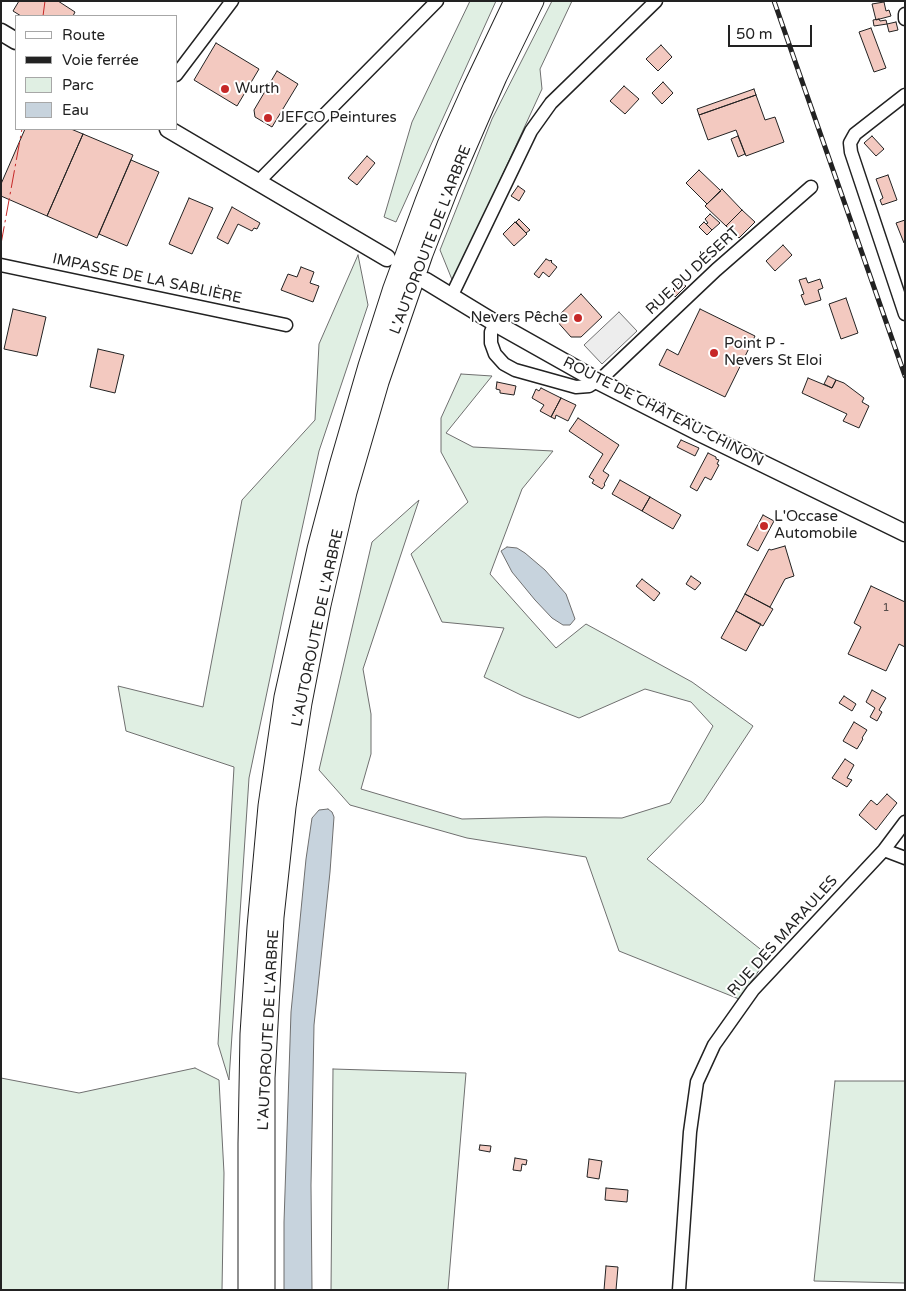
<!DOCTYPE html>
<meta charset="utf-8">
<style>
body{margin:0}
#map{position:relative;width:906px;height:1291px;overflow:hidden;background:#fff;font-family:"Varela Round",sans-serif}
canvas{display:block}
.frame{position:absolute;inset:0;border:2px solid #222;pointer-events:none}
.legend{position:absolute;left:15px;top:15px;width:162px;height:115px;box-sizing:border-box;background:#fff;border:1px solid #a7a7a7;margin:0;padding:6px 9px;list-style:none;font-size:15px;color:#222}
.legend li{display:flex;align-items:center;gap:10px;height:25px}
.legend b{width:25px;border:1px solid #a7a7a7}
.scale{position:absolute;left:728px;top:25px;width:84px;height:22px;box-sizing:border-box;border:2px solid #222;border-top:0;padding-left:6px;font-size:15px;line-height:18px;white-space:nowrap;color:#222;-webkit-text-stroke:4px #fff;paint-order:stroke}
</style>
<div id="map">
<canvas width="906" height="1291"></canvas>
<div class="frame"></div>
<ul class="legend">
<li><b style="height:6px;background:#fff"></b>Route</li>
<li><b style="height:6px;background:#222"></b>Voie ferrée</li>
<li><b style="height:14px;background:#e0efe3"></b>Parc</li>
<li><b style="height:14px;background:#c7d3dd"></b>Eau</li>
</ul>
<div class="scale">50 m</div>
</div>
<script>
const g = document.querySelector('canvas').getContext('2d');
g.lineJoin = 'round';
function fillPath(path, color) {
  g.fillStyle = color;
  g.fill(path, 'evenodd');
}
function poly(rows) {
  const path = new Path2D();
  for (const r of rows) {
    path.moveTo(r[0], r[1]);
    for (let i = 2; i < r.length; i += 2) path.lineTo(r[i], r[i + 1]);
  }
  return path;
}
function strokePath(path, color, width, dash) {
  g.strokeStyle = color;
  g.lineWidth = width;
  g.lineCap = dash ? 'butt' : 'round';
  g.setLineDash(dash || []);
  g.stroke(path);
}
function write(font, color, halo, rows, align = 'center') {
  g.font = font + ' "Varela Round",sans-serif';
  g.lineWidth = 4;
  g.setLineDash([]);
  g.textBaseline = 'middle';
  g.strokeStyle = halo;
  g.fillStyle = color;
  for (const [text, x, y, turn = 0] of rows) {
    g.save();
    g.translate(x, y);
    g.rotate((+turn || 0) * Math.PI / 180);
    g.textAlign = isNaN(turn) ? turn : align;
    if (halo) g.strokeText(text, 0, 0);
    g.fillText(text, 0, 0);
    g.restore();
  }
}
const green = poly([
 [470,1,496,1,396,222,384,217,412,122,470,1],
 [552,1,572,1,540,69,542,89,453,282,440,250,492,119,552,1],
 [358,255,368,305,319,451,284,611,249,778,229,1080,218,1044,234,767,126,731,118,686,203,707,242,500,315,420,319,344,358,255],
 [461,374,492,376,446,433,473,447,553,451,522,489,490,574,556,648,586,624,692,682,753,726,703,802,647,859,769,956,739,999,619,951,586,857,467,838,350,805,319,770,372,542,419,500,363,669,371,714,371,754,361,789,462,819,545,817,622,818,670,803,713,726,691,702,645,689,579,718,523,696,484,677,504,628,442,622,411,554,468,502,441,452,441,418,461,374],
 [195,1068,219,1080,224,1173,222,1290,1,1290,1,1078,79,1093,195,1068],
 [333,1069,466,1073,448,1290,331,1290,333,1069],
 [835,1081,905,1081,905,1283,814,1281,835,1081]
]);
fillPath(green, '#e0efe3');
strokePath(green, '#6f6f6f', 1);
const parking = poly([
 [619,312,637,331,602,364,584,345,619,312]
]);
fillPath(parking, '#ededed');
strokePath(parking, '#6f6f6f', 1);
const water = poly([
 [507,547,517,548,525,553,545,570,566,594,575,619,570,625,563,625,552,618,535,600,512,572,501,551,507,547],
 [328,809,332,812,334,817,330,872,314,1025,311,1185,312,1290,284,1290,284,1222,291,1012,306,859,312,818,319,810,328,809]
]);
fillPath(water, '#c7d3dd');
strokePath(water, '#6f6f6f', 1);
const building = poly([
 [19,1,58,1,75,12,73,16,21,16,13,11,19,1],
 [884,2,886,11,889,10,891,16,876,20,872,4,884,2],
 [879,19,880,21,886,20,887,24,874,26,873,20,879,19],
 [896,22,898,30,889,32,887,24,896,22],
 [871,28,886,68,874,72,859,32,871,28],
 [216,43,259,69,237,106,194,80,216,43],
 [661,45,672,57,658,71,646,59,661,45],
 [277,71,298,84,272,127,255,117,254,110,277,71],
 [663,82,673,93,662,104,652,93,663,82],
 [624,86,639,99,625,114,610,101,624,86],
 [754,89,756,95,699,115,697,109,754,89],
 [756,95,765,120,775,117,784,142,746,156,736,130,708,140,699,115,756,95],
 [25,129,71,129,83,134,47,216,1,196,1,184,25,129],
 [83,134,133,155,97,238,47,216,83,134],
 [738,136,745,154,738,157,731,139,738,136],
 [872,136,884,149,876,156,864,143,872,136],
 [367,156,375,163,357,185,348,178,367,156],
 [131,160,159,172,127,246,99,234,131,160],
 [699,170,721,191,707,204,686,183,699,170],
 [888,175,897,200,882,205,880,200,883,198,876,179,888,175],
 [518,186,525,191,519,201,511,196,518,186],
 [722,189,742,210,726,226,705,206,722,189],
 [189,198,213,208,192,254,169,244,189,198],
 [232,207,260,223,257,229,254,228,252,231,238,224,228,244,217,238,232,207],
 [742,210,755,222,739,238,726,226,742,210],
 [710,214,720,223,712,230,706,224,708,223,705,219,710,214],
 [519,219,530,230,526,233,516,222,519,219],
 [905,220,905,243,904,243,896,223,905,220],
 [515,222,527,234,514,246,503,234,515,222],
 [704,222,712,230,707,235,699,227,704,222],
 [783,245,792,255,775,271,766,261,783,245],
 [546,259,550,261,551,260,552,261,551,262,557,267,549,277,543,272,539,278,534,274,546,259],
 [301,267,314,272,310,283,319,286,313,302,281,290,288,274,297,277,301,267],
 [806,278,808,283,820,279,823,288,818,290,821,300,805,305,801,295,804,294,799,280,806,278],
 [680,282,686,286,675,297,672,294,675,291,673,289,680,282],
 [581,294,602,317,581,337,571,337,555,319,581,294],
 [846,298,858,333,841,339,829,304,846,298],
 [13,309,46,317,37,356,4,349,13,309],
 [700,309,755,336,725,397,659,365,667,349,678,355,700,309],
 [98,349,124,355,115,393,90,387,98,349],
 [828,376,836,380,832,388,824,384,828,376],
 [808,378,832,388,836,380,844,383,864,398,862,402,869,406,859,428,843,421,847,414,802,393,808,378],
 [497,382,516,386,514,395,500,393,500,390,496,389,497,382],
 [541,388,561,398,551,417,540,411,544,405,532,398,536,389,539,391,541,388],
 [561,398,576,405,568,421,556,415,555,419,551,417,561,398],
 [578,418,619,445,603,471,609,475,604,484,605,485,602,489,592,483,594,480,589,477,603,454,569,431,578,418],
 [681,440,699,448,695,456,677,447,681,440],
 [708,453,716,457,716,459,719,460,717,464,719,465,711,480,705,477,697,491,690,487,708,453],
 [620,480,650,497,642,511,612,494,620,480],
 [650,497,681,515,673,529,642,511,650,497],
 [763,515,774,521,758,551,747,545,763,515],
 [785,546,794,576,785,579,770,607,745,594,769,549,771,550,785,546],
 [691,576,701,583,695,590,686,584,691,576],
 [642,579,660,593,654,601,636,586,642,579],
 [871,586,905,602,905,647,899,644,886,671,848,654,861,627,854,623,871,586],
 [745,594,773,609,763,626,736,611,745,594],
 [736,611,761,624,746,651,721,638,736,611],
 [872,690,886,698,879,710,882,712,877,721,870,717,875,708,866,702,872,690],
 [844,696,856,704,852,711,839,703,844,696],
 [854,722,867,730,862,738,863,739,857,749,843,741,854,722],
 [845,759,854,765,847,778,852,780,847,787,832,778,845,759],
 [887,794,897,803,876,830,859,815,871,800,877,805,887,794],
 [480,1145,491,1146,490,1152,479,1150,480,1145],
 [515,1158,527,1160,526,1165,522,1164,521,1171,513,1170,515,1158],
 [589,1159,602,1161,599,1179,587,1177,589,1159],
 [606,1188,628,1190,627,1202,605,1200,606,1188],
 [606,1266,618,1267,616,1290,604,1290,606,1266]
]);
fillPath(building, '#f3c9c0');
strokePath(building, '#222', 1);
const minor = poly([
 [905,14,905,19],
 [176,75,232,1],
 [905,95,855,134,850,143,851,152,905,314],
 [258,182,437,1],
 [1,265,286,325],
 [451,297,531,131,551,103,656,1],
 [495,323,491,332,491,343,495,354,504,364,515,370,576,387,589,386,603,377,716,270,811,187],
 [884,850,905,858],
 [679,1290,690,1132,697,1082,714,1045,753,990,884,850,905,822]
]);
const major = poly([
 [1,32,16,41],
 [168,129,387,258],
 [426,281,495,323,598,381,702,434,905,533]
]);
const highway = poly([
 [248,1290,248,1143,250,1034,257,927,268,806,284,697,317,549,339,466,368,366,393,288,425,201,447,145,473,87,514,1],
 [265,1290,265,1078,274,917,286,807,302,703,321,605,347,492,379,382,423,254,449,187,497,77,534,1]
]);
strokePath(minor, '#222', 15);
strokePath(major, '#222', 19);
strokePath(highway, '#222', 21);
strokePath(minor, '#fff', 12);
strokePath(major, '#fff', 16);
strokePath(highway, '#fff', 19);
const rail = poly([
 [774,1,905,376]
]);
strokePath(rail, '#222', 5);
strokePath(rail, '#fff', 3, [9]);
strokePath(poly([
 [43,16,45,1],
 [1,244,22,129]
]), '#c62828', 1, [18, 4, 2.5, 4]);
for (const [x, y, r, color] of [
 [225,89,5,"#c62828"],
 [268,118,5,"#c62828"],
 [578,318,5,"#c62828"],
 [714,353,5,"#c62828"],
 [764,526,5,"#c62828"]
]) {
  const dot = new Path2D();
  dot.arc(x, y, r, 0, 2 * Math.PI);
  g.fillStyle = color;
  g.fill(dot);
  strokePath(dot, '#fff', 2);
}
write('12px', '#564c4a', null, [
 ["1",886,608]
]);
write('15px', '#222', '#fff', [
 ["Wurth",235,89],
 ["JEFCO Peintures",278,118],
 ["Nevers Pêche",568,318,"right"],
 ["Point P -",724,344],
 ["Nevers St Eloi",724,361],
 ["L'Occase",774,517],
 ["Automobile",774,534]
], 'left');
write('15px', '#222', '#fff', [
 ["L'AUTOROUTE DE L'ARBRE",431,240,-69],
 ["RUE DU DÉSERT",693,271,-43],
 ["IMPASSE DE LA SABLIÈRE",147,279,12],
 ["ROUTE DE CHÂTEAU-CHINON",663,412,27],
 ["L'AUTOROUTE DE L'ARBRE",318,628,-78],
 ["RUE DES MARAULES",783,936,-48],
 ["L'AUTOROUTE DE L'ARBRE",269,1030,-87]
]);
</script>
